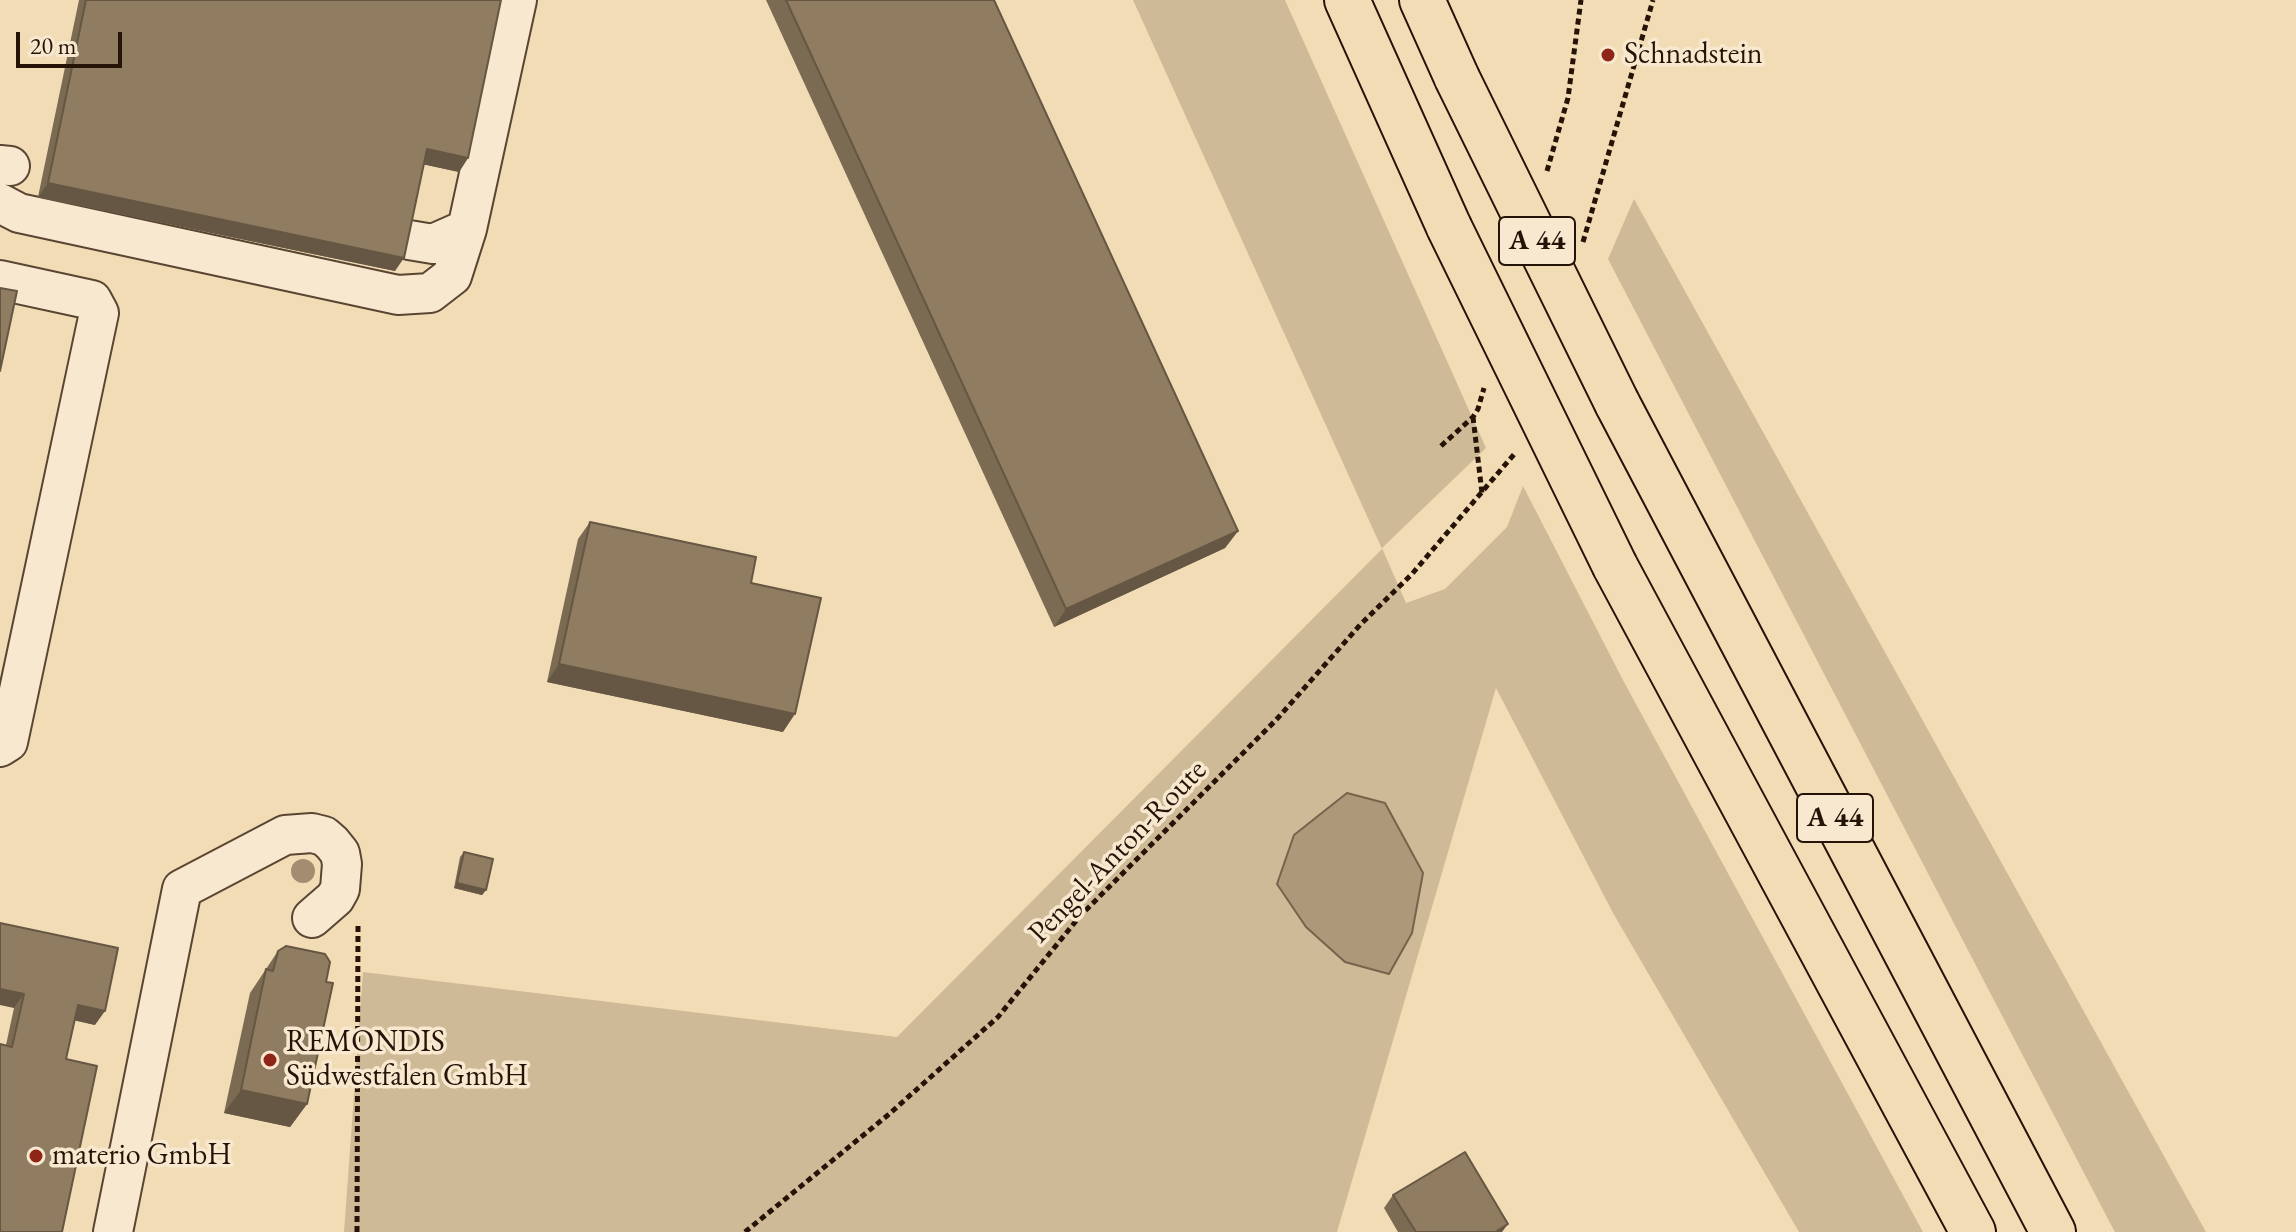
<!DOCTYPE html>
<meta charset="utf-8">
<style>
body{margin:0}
#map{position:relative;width:2296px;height:1232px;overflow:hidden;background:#f2dcb5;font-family:"EB Garamond",serif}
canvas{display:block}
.scale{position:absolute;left:16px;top:32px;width:106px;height:36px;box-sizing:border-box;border:4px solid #261307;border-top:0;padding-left:10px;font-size:24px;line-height:28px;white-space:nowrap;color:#261307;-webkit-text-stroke:6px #f7e8cf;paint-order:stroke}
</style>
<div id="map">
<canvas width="2296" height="1232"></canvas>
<div class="scale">20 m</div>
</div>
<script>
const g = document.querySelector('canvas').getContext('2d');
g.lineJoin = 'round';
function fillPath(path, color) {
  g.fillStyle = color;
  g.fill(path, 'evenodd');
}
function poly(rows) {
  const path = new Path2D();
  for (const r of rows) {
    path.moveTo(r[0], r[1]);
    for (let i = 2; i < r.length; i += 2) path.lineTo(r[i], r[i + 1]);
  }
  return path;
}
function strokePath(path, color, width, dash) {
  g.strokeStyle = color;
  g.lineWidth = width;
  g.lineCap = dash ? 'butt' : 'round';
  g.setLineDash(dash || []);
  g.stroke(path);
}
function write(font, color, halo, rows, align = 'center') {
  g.font = font + ' "EB Garamond",serif';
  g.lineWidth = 7;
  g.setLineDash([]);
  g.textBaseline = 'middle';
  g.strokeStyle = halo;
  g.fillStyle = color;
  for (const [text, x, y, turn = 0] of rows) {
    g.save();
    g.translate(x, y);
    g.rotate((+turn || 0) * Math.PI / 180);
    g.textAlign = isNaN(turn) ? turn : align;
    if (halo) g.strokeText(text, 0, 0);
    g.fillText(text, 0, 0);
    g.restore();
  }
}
fillPath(poly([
 [1133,0,1285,0,1486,448,1382,548,1406,603,1445,589,1507,527,1523,486,1624,682,1923,1232,1799,1232,1613,913,1496,688,1337,1232,344,1232,363,972,897,1037,1382,549],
 [1634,199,2206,1232,2115,1232,2109,1221,1608,259]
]), '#cfba97');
const water = poly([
 [1347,793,1385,803,1423,873,1412,933,1389,974,1345,962,1306,927,1277,884,1294,835,1347,793]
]);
fillPath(water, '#ad987a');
strokePath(water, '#77634c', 2);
const minor = poly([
 [0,165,10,166],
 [0,203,19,213,398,295,430,293,452,276,467,229],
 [409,240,433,244,467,229,517,0],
 [0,280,92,300,99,313,8,742,0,747],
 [113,1232,182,889,285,835,312,833,324,836,332,843,340,853,342,864,340,889,335,898,312,918]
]);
const highway = poly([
 [1347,0,1449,227],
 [1422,0,1457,78],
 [1617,403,2053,1232],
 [1615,566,1973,1232]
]);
strokePath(minor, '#594532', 42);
strokePath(highway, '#261307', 48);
strokePath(poly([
 [1547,171,1568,98,1581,0],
 [1583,242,1653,0],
 [1473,417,1482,493],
 [1441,446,1473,417,1478,409,1484,388],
 [357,1232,358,926],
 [745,1232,888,1115,998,1017,1080,916,1276,720,1360,625,1412,574,1516,452]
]), '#261307', 5, [6, 4]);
strokePath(minor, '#f7e8cf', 38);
strokePath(highway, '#f2dcb5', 44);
const highwayBridge = poly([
 [1457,78,1617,403],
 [1449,227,1615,566]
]);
strokePath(highwayBridge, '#261307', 48, []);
strokePath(highwayBridge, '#f2dcb5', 44);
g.fillStyle = '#a28d71';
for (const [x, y] of [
 [303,871]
]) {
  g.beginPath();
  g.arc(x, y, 12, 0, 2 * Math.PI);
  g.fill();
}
fillPath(poly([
 [79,0,501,0,468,158,459,172,423,164,395,271,38,197],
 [766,0,994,0,1238,531,1225,548,1054,627],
 [590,522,783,732,547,682,578,539],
 [464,852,486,890,482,895,454,888,460,857],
 [0,923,95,1025,75,1020,66,1059,6,1045,14,1008],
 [278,951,326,982,307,1104,290,1127,224,1113,250,993],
 [1393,1195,1502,1232,1398,1232,1384,1208]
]), '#7c6b53');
fillPath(poly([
 [427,149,468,158,459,172,417,163],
 [48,183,404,258,395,271,38,197],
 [1238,531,1225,548,1054,627,1066,609],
 [559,664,795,714,783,732,547,682],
 [457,883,486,890,482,895,454,888],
 [0,989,24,994,14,1008,0,1005],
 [78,1005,105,1011,95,1025,68,1019],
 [241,1090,307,1104,290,1127,224,1113],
 [1508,1224,1502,1232,1495,1232]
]), '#655744');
const building = poly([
 [86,0,501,0,468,158,427,149,404,258,48,183,86,0],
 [786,0,994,0,1238,531,1066,609,786,0],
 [0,288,17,291,0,371,0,288],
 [590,522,756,557,751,583,821,598,795,714,559,664,590,522],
 [464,852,493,859,486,890,457,883,464,852],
 [0,923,118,948,105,1011,78,1005,66,1059,97,1066,62,1232,0,1232,0,1044,12,1047,24,994,0,989,0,923],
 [286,946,325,954,330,962,326,982,333,983,307,1104,241,1090,266,969,273,971,278,951,286,946],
 [1465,1152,1508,1224,1495,1232,1416,1232,1393,1195,1465,1152]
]);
fillPath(building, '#907c61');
strokePath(building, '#655744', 2);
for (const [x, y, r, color] of [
 [1608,55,8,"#8f2418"],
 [270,1060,8,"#8f2418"],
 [36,1156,8,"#8f2418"]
]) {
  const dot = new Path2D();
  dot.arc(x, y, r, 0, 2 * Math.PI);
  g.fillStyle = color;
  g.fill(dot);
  strokePath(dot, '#f7e8cf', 3);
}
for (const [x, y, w] of [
 [1537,241,76],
 [1835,818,76]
]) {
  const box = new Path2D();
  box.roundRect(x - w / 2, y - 24, w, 48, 6);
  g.fillStyle = '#f7e8cf';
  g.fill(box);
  strokePath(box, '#261307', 2);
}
write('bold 28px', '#261307', null, [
 ["A 44",1537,241],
 ["A 44",1835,818]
]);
write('30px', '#261307', '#f7e8cf', [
 ["Schnadstein",1624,55],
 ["REMONDIS",286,1043],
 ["Südwestfalen GmbH",286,1077],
 ["materio GmbH",52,1156]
], 'left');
write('30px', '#261307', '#f7e8cf', [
 ["Pengel-Anton-Route",1118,852,-46]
]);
</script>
